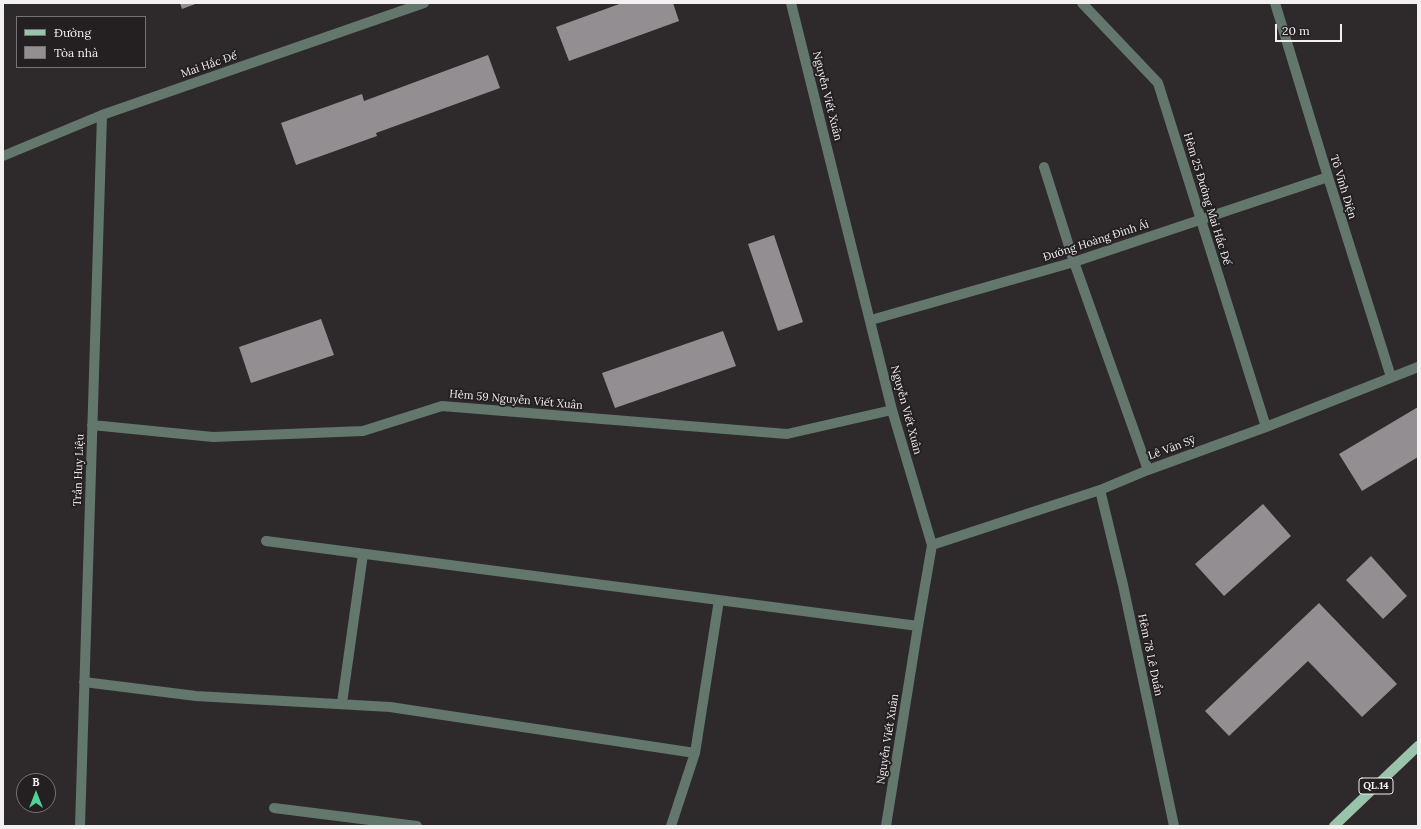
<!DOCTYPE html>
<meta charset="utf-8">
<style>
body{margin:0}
#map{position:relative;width:1421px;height:829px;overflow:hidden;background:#2e2a2c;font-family:Lora,serif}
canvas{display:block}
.frame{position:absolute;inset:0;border:4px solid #f3f0f2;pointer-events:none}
.legend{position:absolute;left:16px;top:16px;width:130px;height:52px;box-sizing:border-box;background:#242022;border:1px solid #777375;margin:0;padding:5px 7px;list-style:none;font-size:12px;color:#f3f0f2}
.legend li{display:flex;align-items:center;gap:8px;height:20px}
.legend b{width:20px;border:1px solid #777375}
.north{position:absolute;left:16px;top:773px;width:40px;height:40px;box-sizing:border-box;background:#242022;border:1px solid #777375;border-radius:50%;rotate:0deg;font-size:11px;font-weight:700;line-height:16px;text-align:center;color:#f3f0f2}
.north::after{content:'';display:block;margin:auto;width:14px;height:18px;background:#50d398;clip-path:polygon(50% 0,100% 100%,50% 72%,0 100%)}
.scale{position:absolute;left:1275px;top:24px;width:67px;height:18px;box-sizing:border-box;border:2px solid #f3f0f2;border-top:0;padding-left:5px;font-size:12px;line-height:14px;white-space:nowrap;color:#f3f0f2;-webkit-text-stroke:3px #242022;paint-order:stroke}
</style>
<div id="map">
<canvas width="1421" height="829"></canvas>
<div class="frame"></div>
<ul class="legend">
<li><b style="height:5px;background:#9ac3ac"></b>Đường</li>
<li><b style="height:11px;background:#938e91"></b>Tòa nhà</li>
</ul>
<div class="north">B</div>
<div class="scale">20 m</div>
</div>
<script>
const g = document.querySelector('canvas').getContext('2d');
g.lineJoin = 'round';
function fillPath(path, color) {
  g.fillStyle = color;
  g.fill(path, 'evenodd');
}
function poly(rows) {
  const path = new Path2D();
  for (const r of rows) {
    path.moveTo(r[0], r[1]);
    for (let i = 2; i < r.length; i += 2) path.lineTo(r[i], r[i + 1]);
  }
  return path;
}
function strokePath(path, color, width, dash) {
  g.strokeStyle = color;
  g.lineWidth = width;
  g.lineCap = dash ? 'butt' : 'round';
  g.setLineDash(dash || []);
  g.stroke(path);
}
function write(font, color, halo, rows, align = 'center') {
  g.font = font + ' Lora,serif';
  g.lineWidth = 4;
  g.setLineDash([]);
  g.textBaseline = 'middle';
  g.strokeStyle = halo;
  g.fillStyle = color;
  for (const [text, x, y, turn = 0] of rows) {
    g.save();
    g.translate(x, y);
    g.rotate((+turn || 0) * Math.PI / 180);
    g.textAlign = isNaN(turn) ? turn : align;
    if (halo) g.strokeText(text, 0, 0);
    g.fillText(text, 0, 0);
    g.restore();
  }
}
fillPath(poly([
 [180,3,198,3,182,9],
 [622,3,673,3,679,21,569,61,556,27],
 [488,55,500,88,376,133,377,136,296,165,281,123,362,94,364,101],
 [774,235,803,322,778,331,748,244],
 [321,319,334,355,251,383,239,347],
 [723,331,736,366,615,408,602,373],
 [1418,407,1418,457,1362,491,1339,454],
 [1263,504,1291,536,1224,596,1195,564],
 [1371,556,1407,596,1383,619,1346,580],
 [1319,603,1397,684,1362,717,1308,661,1229,736,1205,711]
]), '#938e91');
strokePath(poly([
 [791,3,892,410,932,545,918,626,886,826],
 [1082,3,1158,83,1266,427],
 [1275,3,1328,177,1391,377],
 [3,156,102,115,424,3],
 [1044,167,1074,262,1148,470],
 [871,320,1074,262,1328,177],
 [92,425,213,437,363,431,442,406,787,434,892,410],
 [1100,490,1123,585,1174,826],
 [266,541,918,626],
 [932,545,1100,490,1148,470,1266,427,1418,367],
 [84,682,196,696,390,707,695,753,719,600],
 [342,703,363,554],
 [274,808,417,826],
 [80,826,102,115],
 [671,826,695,753]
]), '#63776c', 10);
strokePath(poly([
 [1334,826,1418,746]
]), '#9ac3ac', 10);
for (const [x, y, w] of [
 [1376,786,34]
]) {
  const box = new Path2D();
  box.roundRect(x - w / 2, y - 8, w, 16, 3);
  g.fillStyle = '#242022';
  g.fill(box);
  strokePath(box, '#f3f0f2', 1);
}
write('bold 10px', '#f3f0f2', null, [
 ["QL.14",1376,786]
]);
write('11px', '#f3f0f2', '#242022', [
 ["Mai Hắc Đế",209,65,-19],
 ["Nguyễn Viết Xuân",827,96,76],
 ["Tô Vĩnh Diện",1343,187,73],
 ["Hẻm 25 Đường Mai Hắc Đế",1207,199,73],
 ["Đường Hoàng Đình Ái",1096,241,-18],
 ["Hẻm 59 Nguyễn Viết Xuân",516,400,5],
 ["Nguyễn Viết Xuân",906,410,75],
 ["Lê Văn Sỹ",1172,448,-20],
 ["Trần Huy Liệu",79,470,-88],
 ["Hẻm 78 Lê Duẩn",1150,655,78],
 ["Nguyễn Viết Xuân",888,739,-81]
]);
</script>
